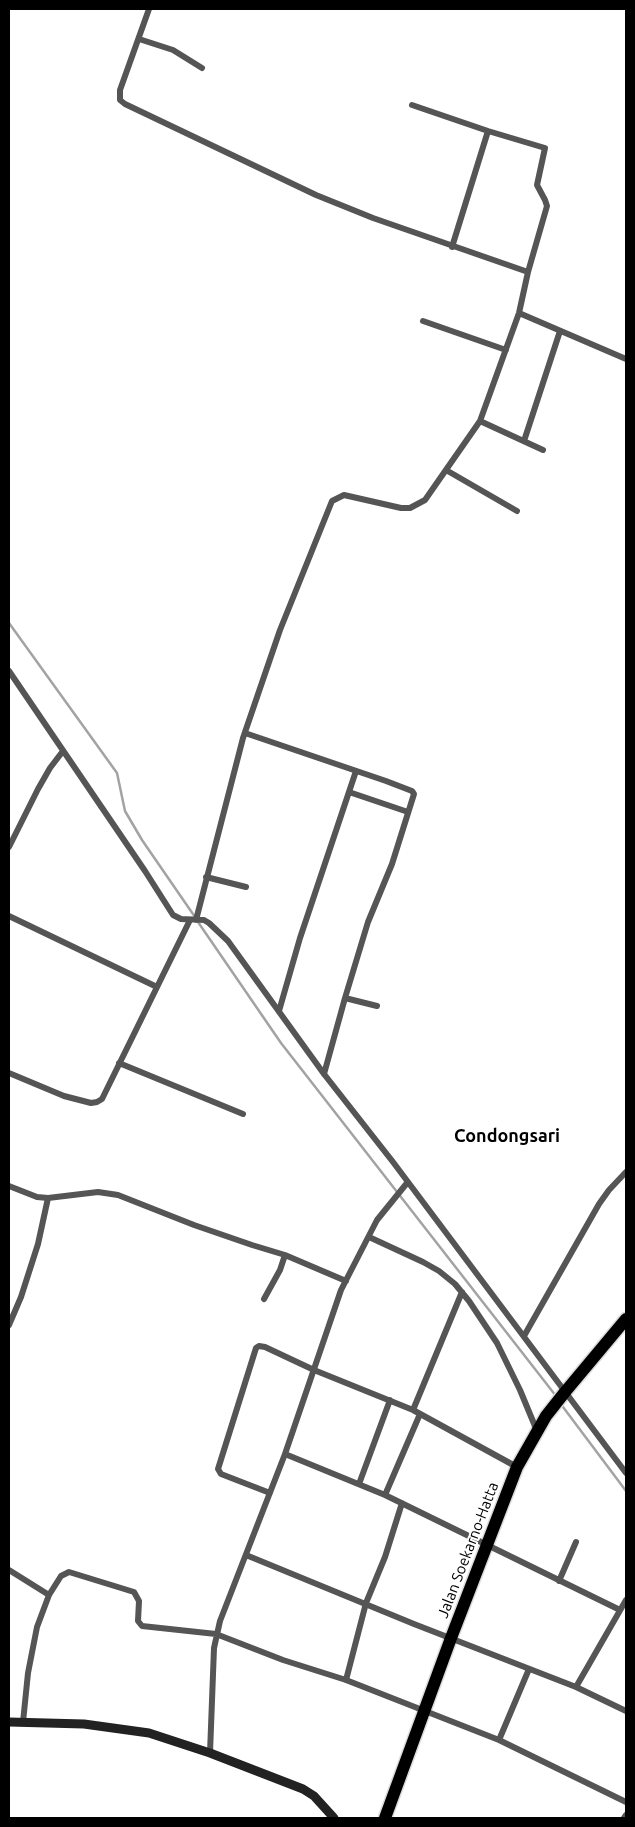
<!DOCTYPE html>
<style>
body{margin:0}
#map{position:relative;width:635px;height:1827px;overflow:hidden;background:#fff;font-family:Ubuntu,sans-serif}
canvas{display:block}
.frame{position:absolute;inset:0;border:10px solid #000;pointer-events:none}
</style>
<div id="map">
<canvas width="635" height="1827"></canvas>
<div class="frame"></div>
</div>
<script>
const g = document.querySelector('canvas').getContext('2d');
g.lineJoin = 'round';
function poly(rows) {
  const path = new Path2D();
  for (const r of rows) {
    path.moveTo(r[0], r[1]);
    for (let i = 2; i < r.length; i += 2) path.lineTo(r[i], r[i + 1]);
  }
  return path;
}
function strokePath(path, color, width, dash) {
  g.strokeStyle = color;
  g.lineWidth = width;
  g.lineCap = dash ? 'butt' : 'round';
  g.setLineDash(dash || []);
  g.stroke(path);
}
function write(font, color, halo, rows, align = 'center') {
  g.font = font + ' Ubuntu,sans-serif';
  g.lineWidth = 4;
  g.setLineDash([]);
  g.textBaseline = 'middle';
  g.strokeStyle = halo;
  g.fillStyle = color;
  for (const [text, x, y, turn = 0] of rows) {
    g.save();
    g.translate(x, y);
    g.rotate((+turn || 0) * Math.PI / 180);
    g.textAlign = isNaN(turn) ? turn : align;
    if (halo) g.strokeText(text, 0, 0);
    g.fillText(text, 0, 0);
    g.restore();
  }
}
strokePath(poly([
 [9,623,117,773,125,811,142,840,195,917],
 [198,922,281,1043,556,1396],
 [560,1403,626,1491]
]), '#a3a3a3', 2.5);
const highway = poly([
 [385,1818,451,1638,517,1467,546,1416,565,1392,626,1319]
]);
strokePath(highway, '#dbdbdb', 15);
strokePath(poly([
 [149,9,120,90,120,100,125,104,316,195,373,218,528,272,519,313,480,421,425,500,410,508,401,508,344,495,332,501,280,630,243,738,196,920],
 [139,39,173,50,202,68],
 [412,105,488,131,545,148,537,185,545,200,547,206,528,272],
 [452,247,488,131],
 [519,313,626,359],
 [423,321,506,350],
 [480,421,543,450],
 [524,441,560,331],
 [446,470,517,511],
 [9,671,145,871,173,915,181,919,204,920,209,923,228,941,324,1074,393,1162,626,1473],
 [245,733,386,781,412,791,414,794,392,864,368,922,345,998,324,1074],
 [349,792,408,812],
 [9,847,38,789,50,768,63,751],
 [206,877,246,887],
 [9,916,157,987],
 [345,998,377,1006],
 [279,1011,300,938,356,771],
 [119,1063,243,1114],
 [9,1073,64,1096,91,1103,97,1102,102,1099,190,920],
 [9,1186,37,1197,48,1198,98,1192,118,1195,194,1225,252,1245,285,1255,346,1281],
 [369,1237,423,1262,439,1271,455,1284,469,1301,497,1343,520,1390,537,1431],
 [264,1299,280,1270,285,1255],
 [9,1325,21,1297,38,1244,48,1198],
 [524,1336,599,1204,609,1190,626,1172],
 [413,1410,462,1292],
 [285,1454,385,1495,620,1610],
 [359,1484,390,1400],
 [270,1493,221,1474,218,1469,256,1348,259,1346,265,1347,314,1370,413,1410,517,1467],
 [385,1495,420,1414],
 [246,1555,414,1624,576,1687,626,1711],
 [9,1570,49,1595],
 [559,1581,576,1542],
 [346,1680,366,1603,385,1557,402,1503],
 [576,1687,626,1600],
 [23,1722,28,1673,37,1627,49,1595,61,1576,69,1572,134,1592,139,1601,138,1621,142,1626,216,1634,283,1660,346,1680,499,1740,626,1802],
 [499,1740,529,1669],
 [210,1753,214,1648,220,1621,285,1454,341,1290,377,1220,407,1183],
 [624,1818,626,1815]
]), '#555', 6);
strokePath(poly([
 [9,1722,84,1724,149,1733,210,1753,303,1789,314,1796,334,1818]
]), '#222', 9);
strokePath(highway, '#000', 12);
write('15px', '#000', '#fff', [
 ["Jalan Soekarno-Hatta",468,1550,-69]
]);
write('bold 18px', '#000', '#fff', [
 ["Condongsari",507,1136]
]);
</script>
